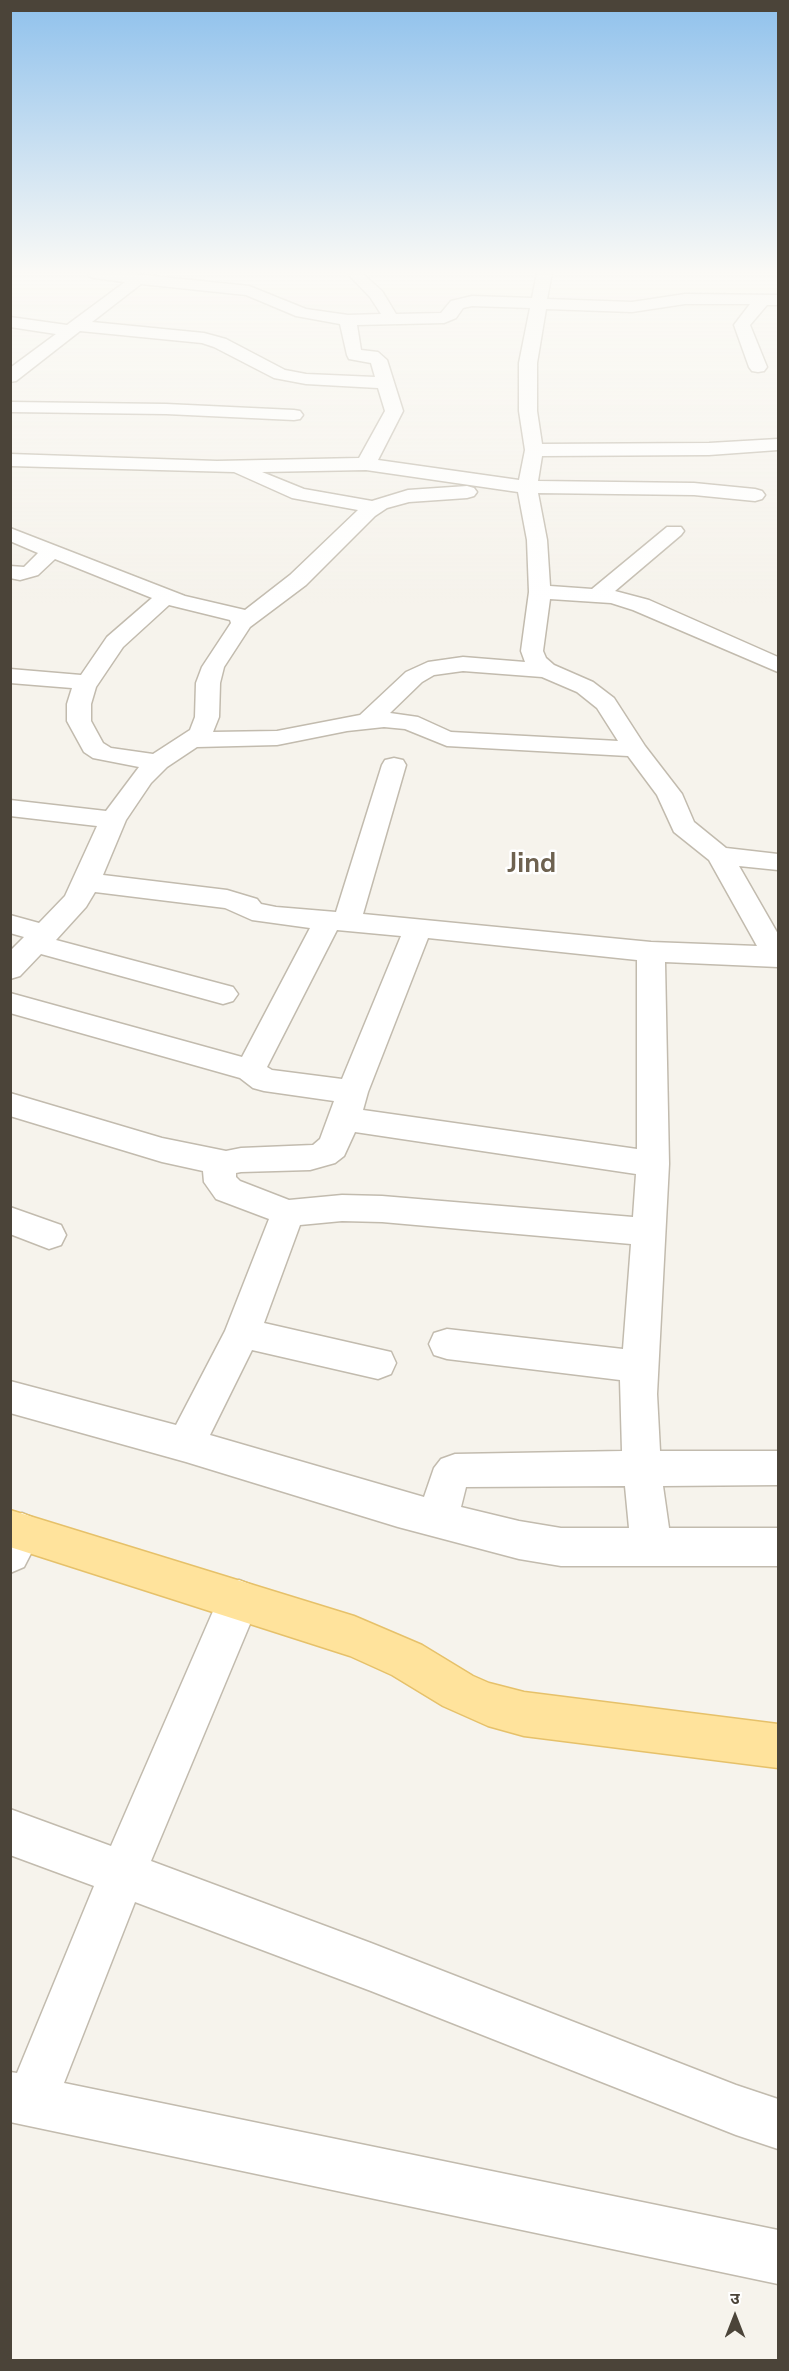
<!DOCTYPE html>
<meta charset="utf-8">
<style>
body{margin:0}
#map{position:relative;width:789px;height:2371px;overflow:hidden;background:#f6f3ec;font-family:"Nunito Sans","Noto Sans Devanagari",sans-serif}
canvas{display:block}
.frame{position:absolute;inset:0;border:12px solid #4b4439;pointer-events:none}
.north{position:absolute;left:705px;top:2287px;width:60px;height:60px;-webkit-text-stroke:4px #fff;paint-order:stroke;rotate:0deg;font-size:16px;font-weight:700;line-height:24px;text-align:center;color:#4b4439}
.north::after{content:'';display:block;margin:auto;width:21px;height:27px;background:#4b4439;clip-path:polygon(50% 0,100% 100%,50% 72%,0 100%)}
</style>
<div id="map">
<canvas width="789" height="2371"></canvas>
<div class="frame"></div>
<div class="north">उ</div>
</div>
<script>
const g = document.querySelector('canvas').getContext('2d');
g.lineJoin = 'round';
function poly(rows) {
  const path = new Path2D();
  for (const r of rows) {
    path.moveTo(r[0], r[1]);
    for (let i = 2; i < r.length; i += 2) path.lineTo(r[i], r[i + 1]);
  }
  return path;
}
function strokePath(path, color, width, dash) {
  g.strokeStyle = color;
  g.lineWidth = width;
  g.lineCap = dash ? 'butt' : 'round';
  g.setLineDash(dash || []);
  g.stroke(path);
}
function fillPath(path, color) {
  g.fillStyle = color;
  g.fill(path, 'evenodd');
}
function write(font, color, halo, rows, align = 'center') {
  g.font = font + ' "Nunito Sans",sans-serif';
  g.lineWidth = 5;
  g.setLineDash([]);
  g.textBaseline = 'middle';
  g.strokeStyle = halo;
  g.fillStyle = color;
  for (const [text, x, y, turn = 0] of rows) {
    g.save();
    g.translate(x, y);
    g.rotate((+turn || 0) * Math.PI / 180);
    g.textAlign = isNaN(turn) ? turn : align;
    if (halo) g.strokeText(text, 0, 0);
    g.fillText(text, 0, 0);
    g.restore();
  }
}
const minor = poly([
 [87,273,124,273,249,286,306,309,348,315,381,314,370,297,347,273,362,273,382,291,396,314,441,313,451,301,472,296,532,298,537,273,552,273,547,299,632,302,685,294,778,295,778,305,767,305,750,325,767,367,764,371,758,372,752,371,749,367,734,325,750,304,685,304,632,312,546,309,537,363,537,411,542,444,709,443,778,439,778,450,709,455,542,456,538,481,694,483,755,489,762,491,765,495,762,499,755,501,694,495,538,493,547,540,550,586,592,589,667,527,681,527,684,531,681,535,615,591,649,600,778,657,778,672,633,610,611,603,550,599,543,651,546,658,554,665,593,682,614,698,645,746,682,794,694,822,726,848,778,854,778,870,739,866,778,934,778,967,665,962,669,1164,657,1394,660,1451,778,1451,778,1485,663,1486,669,1528,778,1528,778,1566,561,1566,519,1559,398,1527,186,1462,10,1413,10,1381,176,1425,225,1331,269,1219,216,1199,204,1182,203,1171,162,1162,10,1116,10,1093,162,1138,226,1151,241,1148,313,1145,320,1139,334,1101,264,1091,253,1088,240,1078,10,1013,10,993,242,1057,310,928,252,920,225,908,95,892,86,907,56,940,233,987,238,994,233,1001,223,1004,41,954,20,976,10,979,10,951,24,937,10,933,10,915,39,923,65,896,97,826,10,816,10,800,106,811,139,767,93,758,84,752,67,721,67,704,72,688,10,683,10,669,81,675,107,637,152,598,55,559,38,575,20,580,10,578,10,566,24,567,38,553,10,541,10,528,185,596,245,610,290,575,358,510,292,498,234,472,10,466,10,454,217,461,359,458,385,411,378,388,306,384,274,378,214,347,202,343,80,331,16,381,10,382,10,368,56,334,10,327,10,317,67,325,125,282,94,278,89,276,87,273],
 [141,284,246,295,296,316,340,324,347,355,349,359,371,363,375,377,306,374,285,370,226,339,204,333,92,322,141,284],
 [472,306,530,308,519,363,519,411,525,450,519,480,378,460,403,411,387,360,378,352,361,350,357,325,444,323,456,318,463,308,472,306],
 [366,470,518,492,527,540,529,592,521,651,525,662,463,657,428,662,406,672,360,715,277,731,213,732,219,717,220,683,224,667,250,627,306,585,375,516,387,508,409,502,467,498,474,496,477,492,474,488,467,486,408,490,372,501,304,489,262,472,366,470],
 [169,605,230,620,231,623,202,667,196,683,195,717,190,730,153,754,111,748,103,743,91,721,91,704,96,687,123,647,169,605],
 [463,671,542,677,577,692,597,708,618,741,451,732,418,717,390,713,422,682,434,675,463,671],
 [384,727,405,729,447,746,628,756,657,795,674,832,709,860,757,946,651,942,363,914,406,765,403,760,394,758,385,760,382,765,336,912,276,907,261,904,257,899,227,890,103,875,126,820,151,783,167,767,197,747,277,745,347,731,384,727],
 [337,930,401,936,342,1079,272,1070,267,1067,337,930],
 [428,938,637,960,637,1149,363,1110,368,1092,428,938],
 [355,1132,636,1174,633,1217,382,1196,342,1195,289,1200,240,1181,236,1177,236,1173,241,1172,310,1170,335,1163,344,1156,355,1132],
 [342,1221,382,1222,631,1244,623,1349,447,1329,434,1333,429,1344,434,1355,447,1359,620,1380,622,1451,455,1454,441,1459,434,1468,424,1497,210,1435,252,1350,378,1379,391,1374,396,1363,391,1352,264,1323,300,1225,342,1221],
 [625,1486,629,1528,561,1528,519,1521,461,1507,466,1487,625,1486],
 [10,402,166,404,294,410,300,411,303,415,300,419,294,420,166,414,10,412,10,402],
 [10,1207,61,1225,66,1235,61,1245,49,1249,10,1234,10,1207],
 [22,1513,36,1519,42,1532,24,1567,10,1573,10,1518,22,1513],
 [239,1580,254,1586,260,1600,151,1861,371,1943,736,2085,778,2099,778,2149,736,2135,371,1991,135,1902,64,2083,778,2230,778,2284,10,2122,10,2072,17,2073,94,1886,10,1855,10,1809,111,1846,224,1586,239,1580]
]);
const major = poly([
 [10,1510,354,1616,422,1645,473,1676,489,1683,524,1692,778,1724,778,1768,524,1736,488,1726,443,1706,392,1675,350,1656,10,1547,10,1510]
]);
strokePath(minor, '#c2bbae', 3);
strokePath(major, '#e6c16a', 3);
fillPath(minor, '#fff');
fillPath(major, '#ffe39c');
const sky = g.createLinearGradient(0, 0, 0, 605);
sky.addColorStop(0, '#8fc1ec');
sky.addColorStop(0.45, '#fbfaf6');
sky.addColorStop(1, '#fbfaf600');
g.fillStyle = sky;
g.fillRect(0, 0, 789, 605);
write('bold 27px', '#6e6250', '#fff', [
 ["Jind",532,865]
]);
</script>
